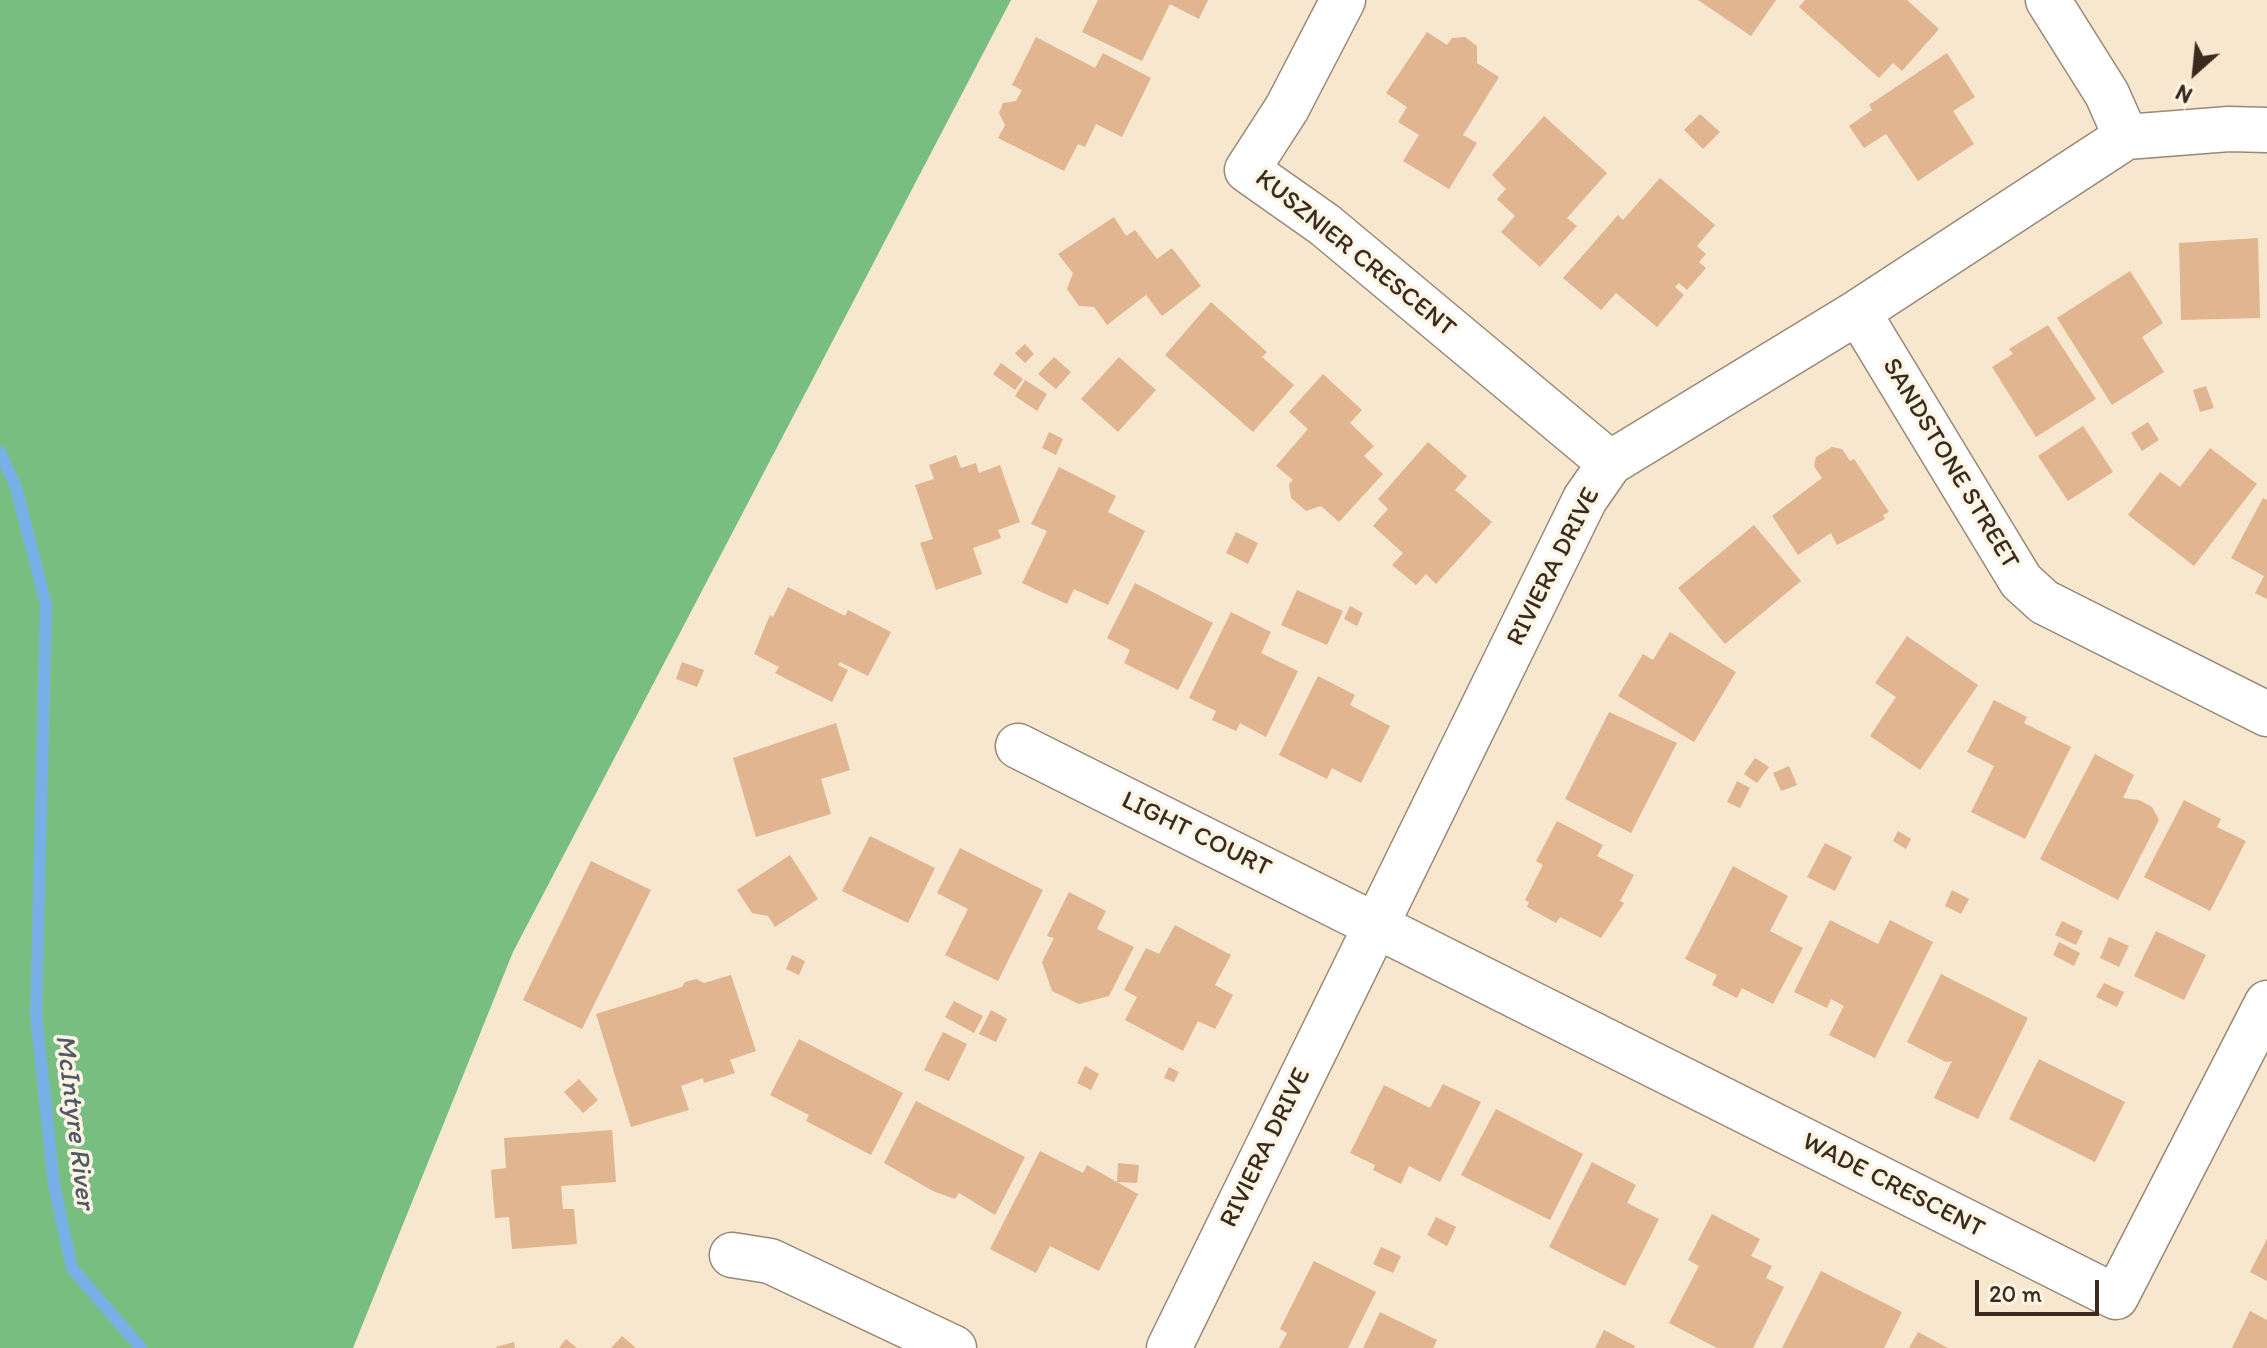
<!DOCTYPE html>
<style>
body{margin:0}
#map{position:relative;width:2267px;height:1348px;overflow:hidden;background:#f6e7ce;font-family:Itim,sans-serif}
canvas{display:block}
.north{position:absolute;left:2155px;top:32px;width:80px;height:80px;-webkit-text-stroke:6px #fcf5e5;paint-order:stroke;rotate:207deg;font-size:22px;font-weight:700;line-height:32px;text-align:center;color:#3b2a1e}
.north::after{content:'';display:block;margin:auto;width:28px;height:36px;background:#3b2a1e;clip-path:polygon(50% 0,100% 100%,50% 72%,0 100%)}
.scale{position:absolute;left:1975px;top:1280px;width:124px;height:36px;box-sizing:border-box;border:4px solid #3b2a1e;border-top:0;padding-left:10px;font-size:24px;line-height:28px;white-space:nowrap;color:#3b2a1e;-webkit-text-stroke:6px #fcf5e5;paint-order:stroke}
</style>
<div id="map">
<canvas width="2267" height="1348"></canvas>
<div class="north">N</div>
<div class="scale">20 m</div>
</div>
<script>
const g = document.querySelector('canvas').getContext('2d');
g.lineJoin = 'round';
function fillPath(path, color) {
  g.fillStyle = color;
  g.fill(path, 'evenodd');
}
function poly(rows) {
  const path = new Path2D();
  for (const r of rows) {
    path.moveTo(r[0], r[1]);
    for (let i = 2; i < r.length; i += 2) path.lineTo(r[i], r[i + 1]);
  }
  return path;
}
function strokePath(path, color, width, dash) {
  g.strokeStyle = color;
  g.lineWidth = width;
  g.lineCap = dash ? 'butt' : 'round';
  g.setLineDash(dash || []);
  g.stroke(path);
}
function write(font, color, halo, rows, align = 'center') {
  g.font = font + ' Itim,sans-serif';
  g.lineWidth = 7;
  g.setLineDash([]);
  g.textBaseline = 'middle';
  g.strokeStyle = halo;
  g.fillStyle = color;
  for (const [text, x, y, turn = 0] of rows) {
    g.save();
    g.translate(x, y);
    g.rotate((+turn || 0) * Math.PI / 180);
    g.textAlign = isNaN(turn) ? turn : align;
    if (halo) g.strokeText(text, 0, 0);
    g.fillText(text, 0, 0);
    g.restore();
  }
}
fillPath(poly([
 [0,0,1011,0,513,952,353,1348,0,1348]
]), '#79be81');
strokePath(poly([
 [0,452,16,487,46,604,36,1014,54,1185,72,1268,141,1348]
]), '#76b0e7', 12);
fillPath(poly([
 [1098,0,1208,0,1199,19,1170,4,1142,61,1082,32],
 [1698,0,1776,0,1751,36],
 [1805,0,1907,0,1939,29,1902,71,1893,63,1879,78,1799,7],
 [1427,32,1447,45,1452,38,1465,37,1477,46,1477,63,1499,77,1463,135,1477,143,1449,189,1403,161,1419,135,1398,122,1407,107,1386,93],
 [1036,37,1095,68,1103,53,1151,78,1122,137,1096,124,1085,147,1078,144,1064,171,998,138,1005,125,999,113,1003,103,1016,101,1022,90,1012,85],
 [1947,53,1975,97,1953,111,1974,144,1918,181,1886,134,1864,148,1849,126,1872,110,1869,105],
 [1700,114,1720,132,1703,149,1684,130],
 [1544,116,1607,173,1567,218,1577,226,1540,267,1501,232,1515,216,1497,199,1506,189,1492,175],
 [1660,178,1715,225,1697,246,1706,254,1699,262,1706,268,1687,290,1679,283,1675,287,1684,295,1657,327,1616,293,1601,310,1563,278,1618,215,1623,220],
 [1114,217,1126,236,1135,230,1157,259,1172,248,1201,286,1162,316,1146,295,1107,325,1094,307,1079,306,1067,289,1073,273,1058,254],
 [2258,238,2260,318,2181,320,2179,243],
 [2130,271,2163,323,2142,337,2164,372,2112,405,2057,318],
 [1211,302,1267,352,1262,357,1294,385,1253,432,1165,355],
 [2048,325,2096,399,2036,437,1992,367,2013,354,2009,349],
 [1025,344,1034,354,1025,363,1015,353],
 [1054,357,1071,372,1056,389,1038,374],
 [1119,357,1156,390,1118,432,1081,399],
 [1001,363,1023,379,1015,390,993,374],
 [1323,374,1362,410,1350,423,1374,446,1364,456,1383,474,1339,522,1321,506,1306,511,1291,498,1289,484,1293,480,1276,466,1308,429,1289,412],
 [1025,380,1047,394,1037,411,1015,396],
 [2206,386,2214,408,2200,412,2193,390],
 [2148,422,2159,440,2142,451,2131,433],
 [2083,426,2113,472,2068,501,2038,456],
 [1049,432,1063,439,1056,455,1042,448],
 [1428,442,1467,476,1455,490,1492,522,1436,584,1426,574,1416,585,1392,565,1403,553,1373,526,1388,509,1378,499],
 [1832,447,1842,449,1850,461,1854,459,1889,512,1883,515,1885,519,1837,545,1831,533,1798,555,1772,516,1822,478,1814,466,1816,457],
 [2210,448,2257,484,2194,566,2128,515,2160,472,2180,487],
 [956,455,961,468,976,463,979,473,1000,465,1020,522,998,530,1001,538,973,548,982,574,936,590,920,543,933,539,915,485,934,479,929,465],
 [1059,467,1116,496,1108,512,1145,531,1108,605,1074,589,1067,604,1022,583,1047,531,1031,524],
 [2263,498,2267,500,2267,599,2255,593,2264,576,2231,558],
 [1754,525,1801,581,1725,644,1678,588],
 [1236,532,1258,543,1248,564,1226,553],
 [1135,583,1213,623,1178,690,1124,663,1130,650,1107,638],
 [788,587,845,616,848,610,891,632,868,676,840,662,838,665,848,670,832,702,775,673,779,667,754,654,770,615,773,617],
 [1297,590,1343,611,1327,645,1281,625],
 [1350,606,1363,613,1357,626,1344,619],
 [1231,612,1271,632,1261,653,1298,671,1266,737,1240,723,1236,731,1212,720,1216,711,1189,698],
 [1670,632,1736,672,1694,742,1618,696,1643,654,1653,660],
 [1907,636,1978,685,1920,770,1870,736,1896,697,1875,683],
 [682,662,704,670,697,687,676,679],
 [1318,676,1355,695,1350,705,1390,726,1361,783,1332,768,1327,779,1279,755],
 [1994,700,2027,717,2024,723,2071,747,2025,839,1971,812,1994,766,1967,752],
 [1609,712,1677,743,1631,833,1565,799],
 [836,723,850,770,821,779,831,814,756,837,733,758],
 [2095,754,2134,775,2123,798,2139,800,2152,807,2159,820,2118,900,2040,859],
 [1755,758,1769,767,1757,783,1744,774],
 [1789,766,1797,785,1781,791,1773,773],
 [1737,781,1750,788,1740,808,1727,802],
 [2184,800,2221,819,2217,827,2246,841,2210,911,2144,877],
 [1557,821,1603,845,1597,856,1634,875,1620,901,1624,903,1601,938,1560,917,1556,923,1527,907,1529,902,1525,900,1543,865,1536,861],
 [1898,831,1911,839,1906,849,1893,841],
 [870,836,935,868,908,923,842,891],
 [1825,843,1852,857,1835,891,1807,877],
 [960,848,1043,890,998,981,945,955,968,909,937,893],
 [790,855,818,899,775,927,768,916,752,913,737,890],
 [591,861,651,890,582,1029,523,1000],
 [1733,866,1788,896,1770,931,1803,948,1773,1004,1742,988,1737,998,1712,985,1717,975,1685,959],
 [1952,890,1969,899,1961,914,1945,906],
 [1069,892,1106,911,1097,929,1134,947,1109,996,1079,1004,1052,991,1042,962,1054,938,1047,936],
 [1830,920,1878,944,1890,920,1933,942,1875,1058,1829,1035,1844,1006,1831,999,1827,1008,1794,992],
 [2062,921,2083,931,2076,945,2055,935],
 [1175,925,1231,955,1215,985,1233,995,1215,1029,1198,1021,1183,1051,1125,1020,1137,997,1124,990,1146,948,1159,954],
 [2156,931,2206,955,2184,1000,2134,976],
 [2109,937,2129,946,2119,967,2100,958],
 [2059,942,2080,953,2074,966,2053,955],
 [792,955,805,961,799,975,786,969],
 [1941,974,2028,1018,1978,1119,1934,1098,1952,1061,1946,1062,1907,1042],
 [731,975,756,1051,730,1060,735,1073,704,1083,703,1078,681,1086,689,1110,631,1127,596,1014,682,987,685,982,696,979,704,983],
 [2104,983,2124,992,2117,1007,2096,997],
 [954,1001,983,1016,974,1033,945,1017],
 [991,1010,1007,1019,996,1042,979,1034],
 [943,1032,967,1044,949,1081,924,1070],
 [799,1039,903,1093,871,1155,806,1121,809,1115,770,1095],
 [2039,1059,2125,1102,2095,1162,2009,1119],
 [1085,1066,1099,1074,1091,1090,1077,1083],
 [1169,1067,1179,1072,1174,1082,1164,1078],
 [579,1079,598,1100,583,1113,564,1092],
 [1443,1084,1481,1102,1440,1182,1409,1166,1401,1184,1373,1170,1375,1165,1350,1153,1384,1085,1430,1108],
 [916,1101,1025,1157,995,1215,959,1193,955,1199,933,1191,884,1163],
 [1496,1109,1583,1154,1550,1220,1461,1175],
 [612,1130,616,1182,561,1186,563,1209,574,1209,577,1244,512,1249,509,1217,495,1218,491,1170,506,1168,504,1138],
 [1040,1151,1083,1173,1087,1165,1138,1194,1099,1271,1050,1246,1036,1273,990,1249],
 [1592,1162,1636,1185,1627,1203,1659,1219,1625,1286,1549,1247],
 [1118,1163,1139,1165,1137,1183,1117,1182],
 [1712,1214,1760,1239,1751,1256,1772,1266,1766,1278,1784,1287,1753,1348,1717,1348,1669,1323,1699,1266,1688,1260],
 [1436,1217,1456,1227,1447,1246,1427,1235],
 [2267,1239,2267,1281,2250,1272],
 [1381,1247,1401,1256,1393,1273,1373,1264],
 [1314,1261,1376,1292,1348,1348,1279,1348,1287,1333,1280,1329],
 [1821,1271,1902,1312,1884,1348,1782,1348],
 [2250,1311,2267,1320,2267,1348,2232,1348],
 [1380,1312,1437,1340,1433,1348,1363,1348],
 [1604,1330,1635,1346,1634,1348,1595,1348],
 [1918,1332,1948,1348,1909,1348],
 [622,1336,636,1348,611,1348],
 [566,1339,577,1348,559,1348],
 [514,1342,515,1348,497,1348,496,1347]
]), '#e1b58f');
const street = poly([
 [1343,0,1287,108,1247,170,1325,225,1610,463],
 [2048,0,2107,94,2126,137],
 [1858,312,2021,581,2044,602,2267,714],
 [1018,746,2116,1297,2267,1003],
 [732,1255,770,1261,954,1348],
 [1169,1348,1585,499,1610,463,1858,312,2126,137,2229,129,2267,130]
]);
strokePath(street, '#988876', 47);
strokePath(street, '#fff', 44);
write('26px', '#3b2a1e', '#fcf5e5', [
 ["KUSZNIER CRESCENT",1355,254,39],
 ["SANDSTONE STREET",1950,464,59],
 ["RIVIERA DRIVE",1554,567,-63],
 ["LIGHT COURT",1196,835,26],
 ["RIVIERA DRIVE",1266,1148,-64],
 ["WADE CRESCENT",1893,1186,27]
]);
write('italic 28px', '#505964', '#fcf5e5', [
 ["McIntyre River",74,1122,83]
]);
</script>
